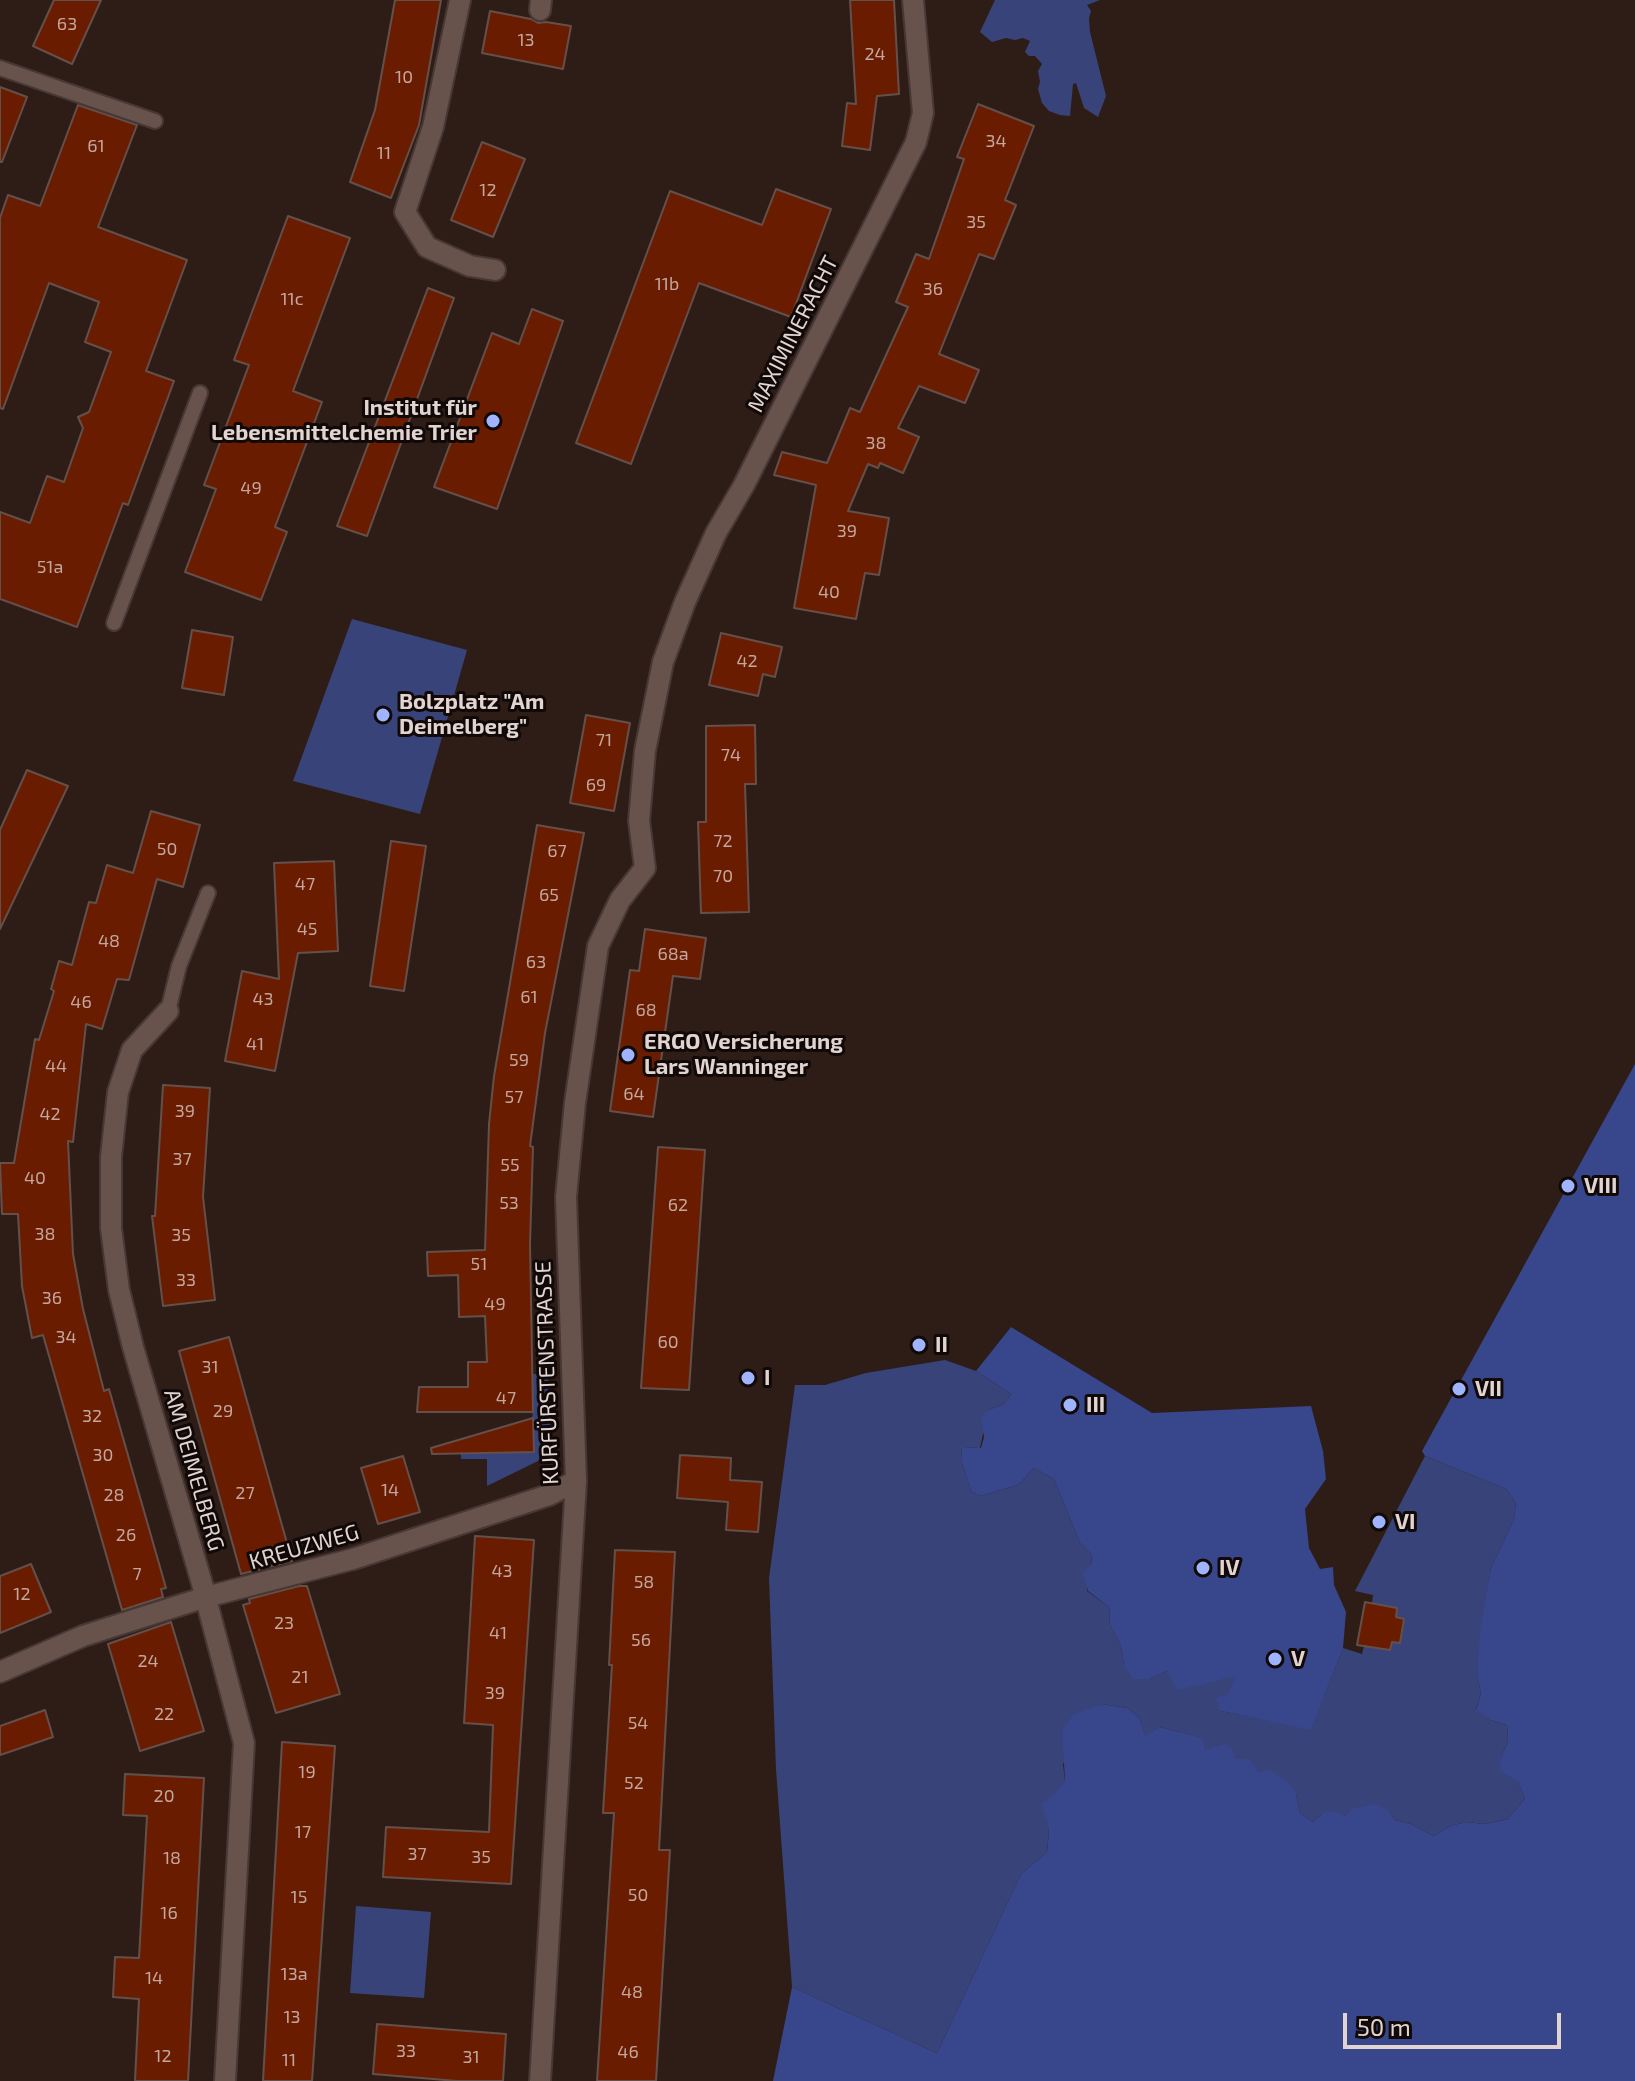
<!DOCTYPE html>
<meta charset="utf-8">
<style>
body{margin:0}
#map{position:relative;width:1635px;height:2081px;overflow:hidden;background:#2e1d17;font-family:"Exo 2",sans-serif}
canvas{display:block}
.scale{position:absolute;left:1343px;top:2013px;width:218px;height:36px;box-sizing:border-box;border:4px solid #e1d4d1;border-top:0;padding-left:10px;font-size:24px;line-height:28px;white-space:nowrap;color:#e1d4d1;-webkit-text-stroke:6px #110907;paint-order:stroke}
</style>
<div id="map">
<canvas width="1635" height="2081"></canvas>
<div class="scale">50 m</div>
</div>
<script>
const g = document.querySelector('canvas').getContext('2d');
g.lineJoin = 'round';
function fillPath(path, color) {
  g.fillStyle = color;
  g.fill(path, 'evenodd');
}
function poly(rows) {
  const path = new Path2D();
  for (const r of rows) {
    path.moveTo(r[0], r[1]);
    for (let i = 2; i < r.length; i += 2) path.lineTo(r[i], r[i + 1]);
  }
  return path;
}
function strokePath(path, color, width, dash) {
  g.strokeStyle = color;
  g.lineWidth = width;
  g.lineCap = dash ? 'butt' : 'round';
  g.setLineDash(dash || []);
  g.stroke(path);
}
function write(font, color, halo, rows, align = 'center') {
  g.font = font + ' "Exo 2",sans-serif';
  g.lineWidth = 6;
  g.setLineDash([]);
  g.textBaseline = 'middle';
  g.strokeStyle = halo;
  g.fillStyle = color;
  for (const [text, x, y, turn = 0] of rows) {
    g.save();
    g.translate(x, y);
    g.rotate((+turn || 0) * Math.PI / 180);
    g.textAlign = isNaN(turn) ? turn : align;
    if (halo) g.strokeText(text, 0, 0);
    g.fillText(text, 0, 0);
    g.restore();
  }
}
fillPath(poly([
 [995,0,1100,0,1087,5,1091,11,1089,18,1090,32,1106,96,1098,117,1084,108,1076,83,1073,84,1070,116,1060,115,1049,111,1042,103,1038,89,1040,82,1038,71,1042,64,1035,56,1029,56,1025,52,1030,41,1023,38,1015,40,1006,38,992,42,980,32],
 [352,619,467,650,420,814,293,781],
 [945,1360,976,1371,1011,1394,1004,1404,988,1410,980,1448,962,1447,961,1460,971,1491,980,1496,1018,1485,1034,1468,1054,1479,1080,1543,1092,1555,1087,1591,1109,1607,1110,1625,1121,1646,1124,1665,1150,1679,1167,1671,1237,1676,1221,1711,1311,1729,1343,1648,1362,1654,1364,1646,1389,1650,1392,1642,1400,1642,1404,1619,1396,1617,1397,1608,1372,1603,1373,1595,1355,1591,1425,1456,1506,1489,1516,1503,1514,1519,1491,1568,1477,1676,1481,1693,1476,1709,1490,1720,1507,1725,1508,1741,1501,1757,1518,1782,1525,1798,1508,1819,1485,1824,1466,1822,1450,1826,1434,1836,1411,1824,1395,1820,1389,1811,1347,1816,1322,1814,1313,1822,1300,1813,1296,1793,1235,1758,1206,1749,1200,1737,1159,1727,1145,1737,1140,1719,1128,1708,1102,1704,1063,1764,1065,1781,1056,1793,1043,1803,1049,1831,1047,1852,1021,1874,937,2053,792,1987,776,1769,769,1578,795,1385,825,1385,866,1373],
 [532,1374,548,1374,550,1433,546,1450,538,1461,487,1486,487,1459,461,1459,461,1454,533,1452],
 [356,1906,431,1912,424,1998,350,1993]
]), '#384479');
fillPath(poly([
 [1635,1064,1635,2081,773,2081,792,1987,937,2053,1021,1874,1047,1852,1049,1831,1042,1803,1055,1793,1065,1781,1062,1731,1074,1714,1102,1704,1128,1708,1140,1719,1145,1736,1159,1727,1201,1737,1206,1749,1225,1744,1233,1750,1235,1758,1250,1760,1259,1772,1271,1770,1287,1782,1296,1793,1300,1813,1313,1822,1322,1814,1331,1811,1346,1816,1352,1809,1375,1804,1389,1811,1395,1820,1411,1824,1434,1836,1450,1826,1466,1822,1485,1824,1508,1819,1525,1798,1518,1782,1500,1770,1501,1757,1508,1741,1507,1725,1490,1720,1476,1710,1481,1693,1477,1676,1480,1632,1491,1568,1514,1519,1516,1503,1506,1489,1425,1456,1422,1451],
 [1011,1327,1152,1413,1311,1406,1323,1451,1326,1479,1305,1509,1309,1548,1320,1569,1333,1567,1334,1585,1346,1612,1343,1648,1311,1730,1221,1711,1215,1698,1227,1695,1236,1676,1177,1690,1167,1671,1150,1679,1133,1679,1124,1665,1121,1646,1110,1625,1109,1607,1088,1591,1083,1573,1091,1564,1092,1555,1080,1543,1054,1479,1034,1468,1018,1485,980,1496,971,1491,961,1460,962,1447,981,1448,984,1437,981,1419,988,1410,1004,1404,1011,1394,976,1371]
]), '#38468b');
const building = poly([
 [54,0,101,0,72,64,33,46,54,0],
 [395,0,441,0,419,125,391,198,350,182,375,110,395,0],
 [850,0,894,0,899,94,877,96,870,150,842,146,847,103,856,104,850,0],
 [490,11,531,19,538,23,546,22,571,26,563,69,482,53,490,11],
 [0,87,27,97,2,162,0,162,0,87],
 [978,104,1034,126,1005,200,1016,205,994,259,979,254,939,354,979,370,965,403,919,386,898,428,919,437,903,473,880,463,878,468,868,464,848,511,889,518,879,575,865,573,856,619,794,608,816,485,774,475,782,452,827,463,850,408,860,412,908,307,896,302,916,254,929,259,964,159,957,157,978,104],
 [78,105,137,125,98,227,187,260,146,371,174,381,128,505,123,503,77,627,0,599,0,512,30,523,47,476,64,482,83,428,78,417,89,412,111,352,85,342,99,302,49,283,3,409,0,408,0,218,8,195,40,206,78,105],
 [482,142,525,159,493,237,451,220,482,142],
 [776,189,831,209,791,317,699,283,631,464,576,443,670,191,762,225,776,189],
 [288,216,350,238,293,391,322,402,275,527,287,532,261,600,185,572,216,489,204,485,249,365,234,360,288,216],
 [428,288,454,298,367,536,337,526,428,288],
 [532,309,563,321,497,509,434,487,492,333,519,344,532,309],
 [192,630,233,637,224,695,182,688,192,630],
 [721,633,782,647,775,677,763,674,758,696,709,685,721,633],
 [586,715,630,723,614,811,570,803,586,715],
 [755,725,756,784,745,784,749,912,701,913,698,822,706,822,706,726,755,725],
 [27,770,68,786,0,929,0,830,27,770],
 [151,811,200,825,183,887,157,879,129,980,117,979,102,1029,86,1024,73,1142,68,1141,73,1254,83,1309,104,1391,109,1389,166,1588,161,1589,163,1597,122,1610,43,1335,32,1338,22,1286,18,1214,2,1214,0,1163,14,1163,35,1039,39,1040,54,991,51,989,59,961,72,965,89,902,96,903,107,865,133,873,151,811],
 [537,825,584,833,545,1033,530,1146,533,1147,530,1244,533,1412,417,1412,419,1387,468,1387,468,1362,487,1362,485,1316,459,1317,458,1275,428,1276,427,1252,485,1250,489,1124,494,1076,537,825],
 [391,841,426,846,404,991,370,986,391,841],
 [334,861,338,951,298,953,275,1071,225,1061,242,971,279,979,274,863,334,861],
 [645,929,706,938,700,979,673,976,653,1117,610,1111,630,970,639,971,645,929],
 [163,1085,210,1088,203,1197,215,1300,163,1306,152,1216,155,1216,163,1085],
 [658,1147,705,1150,689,1390,641,1388,658,1147],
 [229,1337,292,1561,241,1574,179,1351,229,1337],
 [533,1418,534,1452,432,1454,431,1448,533,1418],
 [680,1455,731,1458,730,1480,762,1482,758,1532,726,1530,728,1502,677,1498,680,1455],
 [403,1456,420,1512,378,1524,361,1468,403,1456],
 [475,1536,534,1540,511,1884,383,1877,386,1827,489,1832,493,1725,464,1723,475,1536],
 [615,1550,675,1552,659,1850,670,1850,656,2081,597,2081,614,1813,603,1813,612,1665,609,1665,615,1550],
 [31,1564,51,1612,0,1633,0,1576,31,1564],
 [299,1586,307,1586,340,1694,276,1713,243,1605,250,1603,249,1599,299,1586],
 [1365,1602,1397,1608,1396,1617,1404,1619,1400,1643,1392,1642,1390,1650,1357,1645,1365,1602],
 [171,1622,204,1731,140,1751,108,1644,171,1622],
 [45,1710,53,1737,0,1755,0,1726,45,1710],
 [282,1742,335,1746,312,2081,263,2081,282,1742],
 [125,1774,204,1778,188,2081,135,2081,139,1999,113,1997,115,1957,139,1958,147,1816,123,1815,125,1774],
 [377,2024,506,2034,503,2081,457,2081,373,2074,377,2024]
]);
fillPath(building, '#6a1c01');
strokePath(building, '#64504a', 2);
const lane = poly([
 [0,68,155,121],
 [114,623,200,393],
 [168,1011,179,966,208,893]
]);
const street = poly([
 [460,0,433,127,405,212,427,247,470,266,495,270],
 [540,10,541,0],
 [168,1011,132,1050,118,1092,111,1157,111,1228,119,1290,133,1347,201,1580,244,1743,225,2081],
 [0,1672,83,1636,206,1597,353,1559,549,1495,576,1481],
 [540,2081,576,1481,566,1197,575,1103,598,946,620,900,645,868,639,821,645,751,663,662,685,602,716,533,744,485,916,142,923,113,913,0]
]);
strokePath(lane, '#473835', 18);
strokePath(street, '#473835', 24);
strokePath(lane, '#67524c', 14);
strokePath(street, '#67524c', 20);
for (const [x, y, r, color] of [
 [493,421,8,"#a0b3fd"],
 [383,715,8,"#a0b3fd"],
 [628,1055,8,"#a0b3fd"],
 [1568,1186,8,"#a0b3fd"],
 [919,1345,8,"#a0b3fd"],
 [748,1378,8,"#a0b3fd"],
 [1459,1389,8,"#a0b3fd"],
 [1070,1405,8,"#a0b3fd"],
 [1379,1522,8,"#a0b3fd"],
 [1203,1568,8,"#a0b3fd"],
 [1275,1659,8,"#a0b3fd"]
]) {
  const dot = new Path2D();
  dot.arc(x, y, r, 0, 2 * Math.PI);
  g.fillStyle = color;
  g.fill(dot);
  strokePath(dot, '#110907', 3);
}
write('18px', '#c3a69d', null, [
 ["63",67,24],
 ["13",526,40],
 ["24",875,54],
 ["10",404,77],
 ["34",996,141],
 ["61",96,146],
 ["11",384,153],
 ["12",488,190],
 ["35",976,222],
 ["11b",667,284],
 ["36",933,289],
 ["11c",292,299],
 ["38",876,443],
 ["49",251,488],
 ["39",847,531],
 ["51a",50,567],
 ["40",829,592],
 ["42",747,661],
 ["71",604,740],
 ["74",731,755],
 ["69",596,785],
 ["72",723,841],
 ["50",167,849],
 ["67",557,851],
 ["70",723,876],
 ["47",305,884],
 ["65",549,895],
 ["45",307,929],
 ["48",109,941],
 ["68a",673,954],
 ["63",536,962],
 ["61",529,997],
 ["43",263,999],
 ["46",81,1002],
 ["68",646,1010],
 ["41",255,1044],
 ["59",519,1060],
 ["44",56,1066],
 ["64",634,1094],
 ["57",514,1097],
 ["39",185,1111],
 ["42",50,1114],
 ["37",182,1159],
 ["55",510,1165],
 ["40",35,1178],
 ["53",509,1203],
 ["62",678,1205],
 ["38",45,1234],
 ["35",181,1235],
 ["51",479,1264],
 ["33",186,1280],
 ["36",52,1298],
 ["49",495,1304],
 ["34",66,1337],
 ["60",668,1342],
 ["31",210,1367],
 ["47",506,1398],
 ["29",223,1411],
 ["32",92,1416],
 ["30",103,1455],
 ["14",390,1490],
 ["27",245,1493],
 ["28",114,1495],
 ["26",126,1535],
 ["43",502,1571],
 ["7",137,1574],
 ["58",644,1582],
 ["12",22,1594],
 ["23",284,1623],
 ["41",498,1633],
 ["56",641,1640],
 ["24",148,1661],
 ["21",300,1677],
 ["39",495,1693],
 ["22",164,1714],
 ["54",638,1723],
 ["19",307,1772],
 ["52",634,1783],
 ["20",164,1796],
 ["17",303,1832],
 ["37",417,1854],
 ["35",481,1857],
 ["18",172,1858],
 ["50",638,1895],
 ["15",299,1897],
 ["16",169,1913],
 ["13a",294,1974],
 ["14",154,1978],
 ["48",632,1992],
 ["13",292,2017],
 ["33",406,2051],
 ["46",628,2052],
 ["12",163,2056],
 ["31",471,2057],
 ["11",289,2060]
]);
write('22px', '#e1d4d1', '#110907', [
 ["MAXIMINERACHT",793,334,-63],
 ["KURFÜRSTENSTRASSE",547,1373,-92],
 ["AM DEIMELBERG",194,1470,74],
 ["KREUZWEG",304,1547,-16]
]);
write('bold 22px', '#e1d4d1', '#110907', [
 ["Institut für",477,408,"right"],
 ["Lebensmittelchemie Trier",477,433,"right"],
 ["Bolzplatz \"Am",399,702],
 ["Deimelberg\"",399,727],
 ["ERGO Versicherung",644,1042],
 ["Lars Wanninger",644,1067],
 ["VIII",1584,1186],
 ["II",935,1345],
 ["I",764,1378],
 ["VII",1475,1389],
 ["III",1086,1405],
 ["VI",1395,1522],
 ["IV",1219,1568],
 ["V",1291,1659]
], 'left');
</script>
